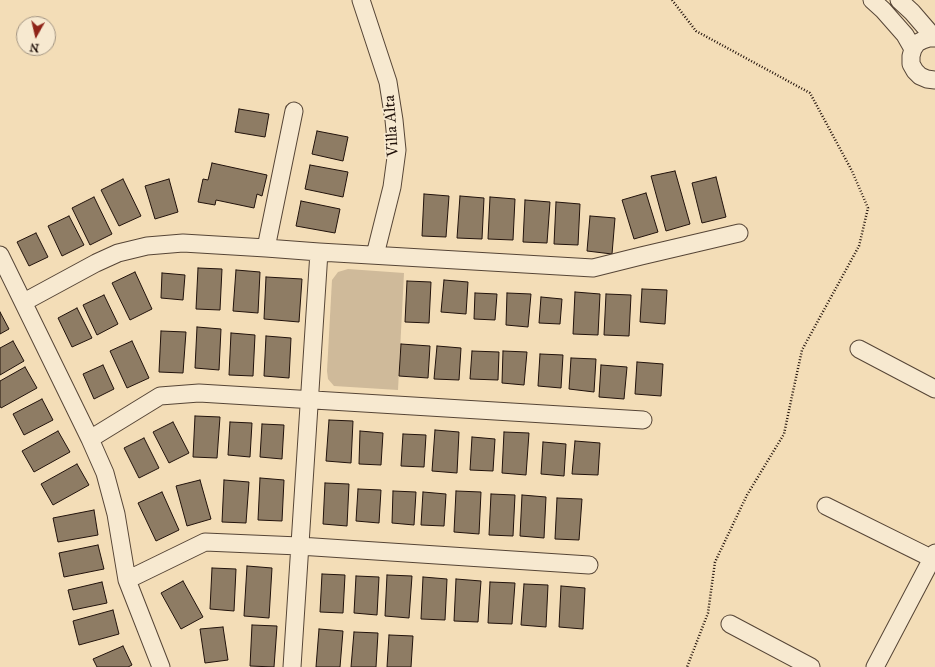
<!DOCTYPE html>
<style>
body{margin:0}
#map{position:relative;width:935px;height:667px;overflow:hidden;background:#f3ddb7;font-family:"IM FELL Great Primer",serif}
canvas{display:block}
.north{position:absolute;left:16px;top:16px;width:40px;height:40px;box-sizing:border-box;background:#f7e9d0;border:1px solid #a19381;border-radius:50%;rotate:188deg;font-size:11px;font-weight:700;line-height:16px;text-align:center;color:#21120b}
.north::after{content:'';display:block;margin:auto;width:14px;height:18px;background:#8f2418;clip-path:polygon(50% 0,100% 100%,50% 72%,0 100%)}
</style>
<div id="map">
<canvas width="935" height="667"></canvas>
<div class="north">N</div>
</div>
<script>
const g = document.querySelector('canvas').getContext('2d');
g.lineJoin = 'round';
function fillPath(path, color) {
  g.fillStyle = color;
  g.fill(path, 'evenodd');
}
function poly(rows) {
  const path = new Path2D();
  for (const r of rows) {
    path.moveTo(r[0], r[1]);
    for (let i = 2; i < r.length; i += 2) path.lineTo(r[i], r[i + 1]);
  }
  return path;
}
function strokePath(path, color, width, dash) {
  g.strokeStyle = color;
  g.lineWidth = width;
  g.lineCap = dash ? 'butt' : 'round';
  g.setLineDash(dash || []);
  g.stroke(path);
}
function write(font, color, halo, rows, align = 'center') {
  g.font = font + ' "IM FELL Great Primer",serif';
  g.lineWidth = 3.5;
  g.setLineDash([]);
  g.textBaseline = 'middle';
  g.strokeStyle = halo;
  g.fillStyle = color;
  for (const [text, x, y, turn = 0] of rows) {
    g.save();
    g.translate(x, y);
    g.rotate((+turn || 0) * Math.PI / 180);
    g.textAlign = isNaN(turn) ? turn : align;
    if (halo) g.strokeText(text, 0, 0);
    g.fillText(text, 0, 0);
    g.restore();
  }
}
fillPath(poly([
 [348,269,404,273,398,390,334,386,328,379,327,371,332,280,338,272]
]), '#cfba9a');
const building = poly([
 [239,109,269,114,265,137,235,132,239,109],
 [317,131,348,137,343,161,312,154,317,131],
 [212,163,267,175,262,196,257,194,254,208,216,200,215,205,198,202,203,179,208,180,212,163],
 [310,165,348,172,343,197,305,189,310,165],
 [675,171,690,224,666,231,651,176,675,171],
 [716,177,726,217,702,223,692,183,716,177],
 [123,179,141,216,119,226,101,190,123,179],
 [169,179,178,212,155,219,145,186,169,179],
 [646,193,658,232,634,239,622,200,646,193],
 [424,194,449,196,446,237,422,236,424,194],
 [460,196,484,198,482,239,457,238,460,196],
 [94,197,112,234,90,245,72,208,94,197],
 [490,197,515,199,513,240,488,239,490,197],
 [525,200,550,202,547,243,523,242,525,200],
 [301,201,340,209,335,233,296,226,301,201],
 [556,202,580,204,578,245,554,244,556,202],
 [69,216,84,245,62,256,48,226,69,216],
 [590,216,615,218,612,254,587,251,590,216],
 [36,233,48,257,29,266,17,242,36,233],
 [198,268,222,269,220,310,196,309,198,268],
 [236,270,260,272,258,313,233,311,236,270],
 [135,272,152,309,130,320,112,283,135,272],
 [162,273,185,275,183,300,161,298,162,273],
 [266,277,302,279,299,322,264,319,266,277],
 [444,280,468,282,466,314,441,312,444,280],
 [407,281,431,282,429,323,405,322,407,281],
 [642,289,667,290,665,324,640,322,642,289],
 [575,292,600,294,598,335,573,334,575,292],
 [475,293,497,294,495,320,474,319,475,293],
 [507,293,531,294,528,327,506,325,507,293],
 [606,294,631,295,629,336,604,335,606,294],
 [104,295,118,324,97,335,83,305,104,295],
 [541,297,562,299,560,324,539,323,541,297],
 [77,308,92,338,72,347,58,318,77,308],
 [0,312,9,329,0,334,0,312],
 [197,327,221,329,219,370,195,368,197,327],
 [161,331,186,332,183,373,159,372,161,331],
 [231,333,255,335,253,376,229,375,231,333],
 [266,336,291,338,289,378,264,376,266,336],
 [13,341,24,361,0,375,0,348,13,341],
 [132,341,149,378,127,388,110,351,132,341],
 [401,344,430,346,428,378,399,376,401,344],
 [437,346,461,348,459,380,434,379,437,346],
 [472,351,499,352,498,380,470,379,472,351],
 [503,351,527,352,524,385,502,383,503,351],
 [540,354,563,355,561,388,538,386,540,354],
 [571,358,596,359,594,392,569,389,571,358],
 [637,362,663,364,661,396,635,394,637,362],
 [103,365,114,389,94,399,83,374,103,365],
 [601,365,627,367,624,399,599,397,601,365],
 [25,367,37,388,1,408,0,406,0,381,25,367],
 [42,399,53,420,24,435,13,414,42,399],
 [195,416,220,417,217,458,193,457,195,416],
 [329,420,353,421,351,463,326,461,329,420],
 [173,422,189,453,169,463,153,432,173,422],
 [230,422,252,423,250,457,228,455,230,422],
 [262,424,284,425,282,459,260,457,262,424],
 [435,430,459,432,457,473,432,471,435,430],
 [58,431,70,452,34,472,22,451,58,431],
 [360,431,383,433,381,465,359,464,360,431],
 [504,432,529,433,526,475,502,473,504,432],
 [403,434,426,435,424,467,401,466,403,434],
 [472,437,495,439,493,471,470,470,472,437],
 [144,438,159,468,139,478,124,448,144,438],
 [575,441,600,443,598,475,572,474,575,441],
 [543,442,566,444,564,476,541,474,543,442],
 [77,464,89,485,53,505,41,484,77,464],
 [260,478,284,480,282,521,258,520,260,478],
 [200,480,211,519,187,526,176,486,200,480],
 [224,480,249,482,246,523,222,522,224,480],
 [325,483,349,484,347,526,323,524,325,483],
 [358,489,381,490,379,523,356,521,358,489],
 [393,491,416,492,414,525,392,523,393,491],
 [456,491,481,492,479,534,454,532,456,491],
 [162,492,179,530,156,541,138,503,162,492],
 [423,492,446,494,444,526,421,525,423,492],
 [491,494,515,495,513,536,489,535,491,494],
 [522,495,546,497,544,538,520,536,522,495],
 [557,498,582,499,579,540,555,539,557,498],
 [94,510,98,535,58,542,53,518,94,510],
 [98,545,104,569,64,577,59,553,98,545],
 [247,566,272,568,269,618,244,616,247,566],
 [212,568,236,569,234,611,210,609,212,568],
 [322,574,345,575,343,613,320,612,322,574],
 [387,575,412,576,409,618,385,616,387,575],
 [356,576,379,577,377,615,354,613,356,576],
 [423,577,447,579,445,620,421,619,423,577],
 [456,579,481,581,478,622,454,621,456,579],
 [183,581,203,617,181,629,161,593,183,581],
 [102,582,107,603,73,610,68,590,102,582],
 [490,582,515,583,512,624,488,623,490,582],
 [524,584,548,585,546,627,521,625,524,584],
 [561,586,585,588,583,629,559,627,561,586],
 [113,610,119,634,79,645,73,621,113,610],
 [252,625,277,626,274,667,250,666,252,625],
 [223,627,228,660,205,663,200,629,223,627],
 [319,629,343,631,340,667,316,667,319,629],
 [354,632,378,633,376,667,351,667,354,632],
 [389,635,413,636,411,667,387,667,389,635],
 [123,646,132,665,128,667,97,667,93,659,123,646]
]);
fillPath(building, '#8e7c64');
strokePath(building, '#21120b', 1);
const minor = poly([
 [361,0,388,82,394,120,397,150,392,187,375,255],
 [872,0,883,10,905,35,913,49],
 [899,0,912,12,931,34,935,37],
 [935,38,929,38,923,40,917,43,913,49,911,56,911,64,915,71,920,76,927,79,935,80],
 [266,248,294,111],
 [0,255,90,439,105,473,116,514,127,580,161,667],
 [24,302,96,263,118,253,147,246,183,243,266,248,319,252,593,268,641,256,739,233],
 [859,349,935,389],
 [90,439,160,396,199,393,643,420],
 [826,506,935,560],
 [127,580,205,542,299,546,589,565],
 [730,624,811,667],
 [292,667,319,252],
 [875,667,935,553]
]);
strokePath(minor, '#564536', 19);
strokePath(poly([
 [672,0,696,31,810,93,852,171,868,208,859,246,802,350,792,396,784,434,747,495,715,562,708,613,687,667]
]), '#21120b', 2.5, [1, 2]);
strokePath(minor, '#f7e9d0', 17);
write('16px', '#21120b', '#f7e9d0', [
 ["Villa Alta",392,126,-94]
]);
</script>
